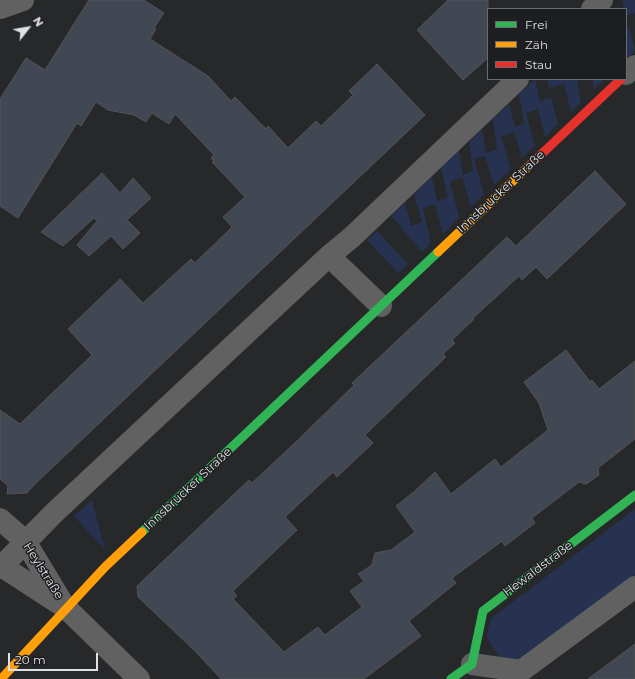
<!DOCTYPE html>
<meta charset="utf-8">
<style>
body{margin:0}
#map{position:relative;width:635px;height:679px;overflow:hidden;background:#27282a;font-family:Montserrat,sans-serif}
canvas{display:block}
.legend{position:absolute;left:487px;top:8px;width:140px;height:72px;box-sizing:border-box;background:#1d1e21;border:1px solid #6b6c6f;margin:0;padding:5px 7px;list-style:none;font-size:12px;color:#e0e1e3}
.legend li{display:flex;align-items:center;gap:8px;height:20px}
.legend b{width:20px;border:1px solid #6b6c6f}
.north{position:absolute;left:8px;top:8px;width:40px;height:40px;-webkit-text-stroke:3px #1d1e21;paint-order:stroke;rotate:59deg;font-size:11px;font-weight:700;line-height:16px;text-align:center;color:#e0e1e3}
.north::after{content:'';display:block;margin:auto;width:14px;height:18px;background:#e0e1e3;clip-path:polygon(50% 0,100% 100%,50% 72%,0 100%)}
.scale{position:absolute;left:8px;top:653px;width:90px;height:18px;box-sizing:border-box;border:2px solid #e0e1e3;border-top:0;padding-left:5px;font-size:12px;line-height:14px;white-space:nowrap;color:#e0e1e3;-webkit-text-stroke:3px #1d1e21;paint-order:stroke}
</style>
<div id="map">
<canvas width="635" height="679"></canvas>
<ul class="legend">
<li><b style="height:5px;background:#30b455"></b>Frei</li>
<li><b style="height:5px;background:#ff9f0a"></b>Zäh</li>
<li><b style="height:5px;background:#e5322d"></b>Stau</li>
</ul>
<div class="north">N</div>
<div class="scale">20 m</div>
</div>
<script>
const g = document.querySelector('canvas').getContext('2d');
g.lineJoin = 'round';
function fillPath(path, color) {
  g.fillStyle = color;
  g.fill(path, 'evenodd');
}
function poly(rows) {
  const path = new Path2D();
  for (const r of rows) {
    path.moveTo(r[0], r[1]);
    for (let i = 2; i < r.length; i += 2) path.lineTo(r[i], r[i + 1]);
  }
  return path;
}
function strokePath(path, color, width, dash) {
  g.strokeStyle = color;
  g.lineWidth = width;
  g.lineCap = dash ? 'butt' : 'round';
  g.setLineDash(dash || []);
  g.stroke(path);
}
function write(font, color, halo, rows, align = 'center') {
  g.font = font + ' Montserrat,sans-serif';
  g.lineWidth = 3;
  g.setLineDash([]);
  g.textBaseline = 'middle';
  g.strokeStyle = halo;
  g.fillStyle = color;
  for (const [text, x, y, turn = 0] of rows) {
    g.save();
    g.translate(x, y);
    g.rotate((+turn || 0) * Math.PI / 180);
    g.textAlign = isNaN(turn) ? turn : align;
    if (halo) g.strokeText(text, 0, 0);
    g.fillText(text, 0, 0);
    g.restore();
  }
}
fillPath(poly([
 [622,0,635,0,635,13,626,16,626,9,624,9],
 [629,26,635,51,626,59,626,27],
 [535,79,540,101,551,97,558,124,545,137,538,109,526,113,535,146,522,158,514,132,501,136,511,169,494,185,485,156,474,159,484,194,471,207,462,177,450,182,459,218,443,234,435,204,423,208,431,243,422,252,391,216,405,203,411,226,422,222,414,194,432,177,437,201,448,197,441,168,459,150,463,175,473,171,469,142,482,129,486,153,497,149,493,119,509,104,515,127,524,124,519,94],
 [547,79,577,79,581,102,571,112,564,84,549,88],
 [592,79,605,79,594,89],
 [377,231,408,264,398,273,367,240],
 [92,500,105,550,74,516],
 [635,509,635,575,525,658,520,660,501,657,497,653,488,640,487,636,490,620,493,617]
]), '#263250');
const building = poly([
 [89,0,144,0,164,13,154,28,156,29,150,39,208,76,231,101,235,97,266,129,268,126,288,148,316,121,321,126,353,95,349,91,377,64,425,115,35,484,27,493,7,494,8,486,0,479,0,410,20,424,92,355,68,329,120,279,143,303,191,259,195,263,232,227,223,217,245,197,212,162,214,161,211,158,214,155,175,114,169,124,152,113,146,122,134,115,108,110,96,102,81,126,77,123,18,218,0,206,0,99,26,58,45,70,89,0],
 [448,0,488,0,488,58,463,80,417,30,448,0],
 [595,171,626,204,547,279,536,267,522,280,519,276,473,318,474,319,452,340,455,343,443,354,446,357,365,435,373,443,337,477,333,472,285,517,297,530,233,591,237,596,233,599,284,652,318,627,325,635,362,607,350,591,364,581,358,574,372,565,375,553,391,550,415,532,396,506,415,491,435,472,451,494,495,459,501,467,548,430,539,403,524,382,566,350,590,382,592,380,599,389,635,361,635,439,598,468,599,475,586,484,579,482,532,518,535,523,505,546,502,541,452,578,456,583,409,621,421,636,364,679,221,679,194,650,138,597,137,586,249,480,252,483,300,438,354,385,352,383,507,237,516,246,595,171],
 [102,173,120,193,133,178,151,198,127,220,140,233,123,249,111,236,89,256,77,245,97,221,94,218,63,246,41,232,102,173],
 [635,644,635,679,588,679,635,644]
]);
fillPath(building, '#424754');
strokePath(building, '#545455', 1);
strokePath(poly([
 [0,8,23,0],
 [592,9,602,0],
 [626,74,635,66],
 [329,256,381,306],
 [0,519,25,541,63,604],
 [0,565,66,608,139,679],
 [0,568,55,512,329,256,352,237,518,79],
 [472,664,521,671,635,587]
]), '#616162', 22);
strokePath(poly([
 [142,532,438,252],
 [451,679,472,664,483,611,635,495]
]), '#30b455', 9);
strokePath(poly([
 [438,252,531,164],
 [1,679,105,567,142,532]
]), '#ff9f0a', 9);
strokePath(poly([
 [531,164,621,79]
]), '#e5322d', 9);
write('12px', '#e0e1e3', '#1d1e21', [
 ["Innsbrucker Straße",501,192,-43],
 ["Innsbrucker Straße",188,489,-43],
 ["Hewaldstraße",538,569,-37],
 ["Heylstraße",43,571,58]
]);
</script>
